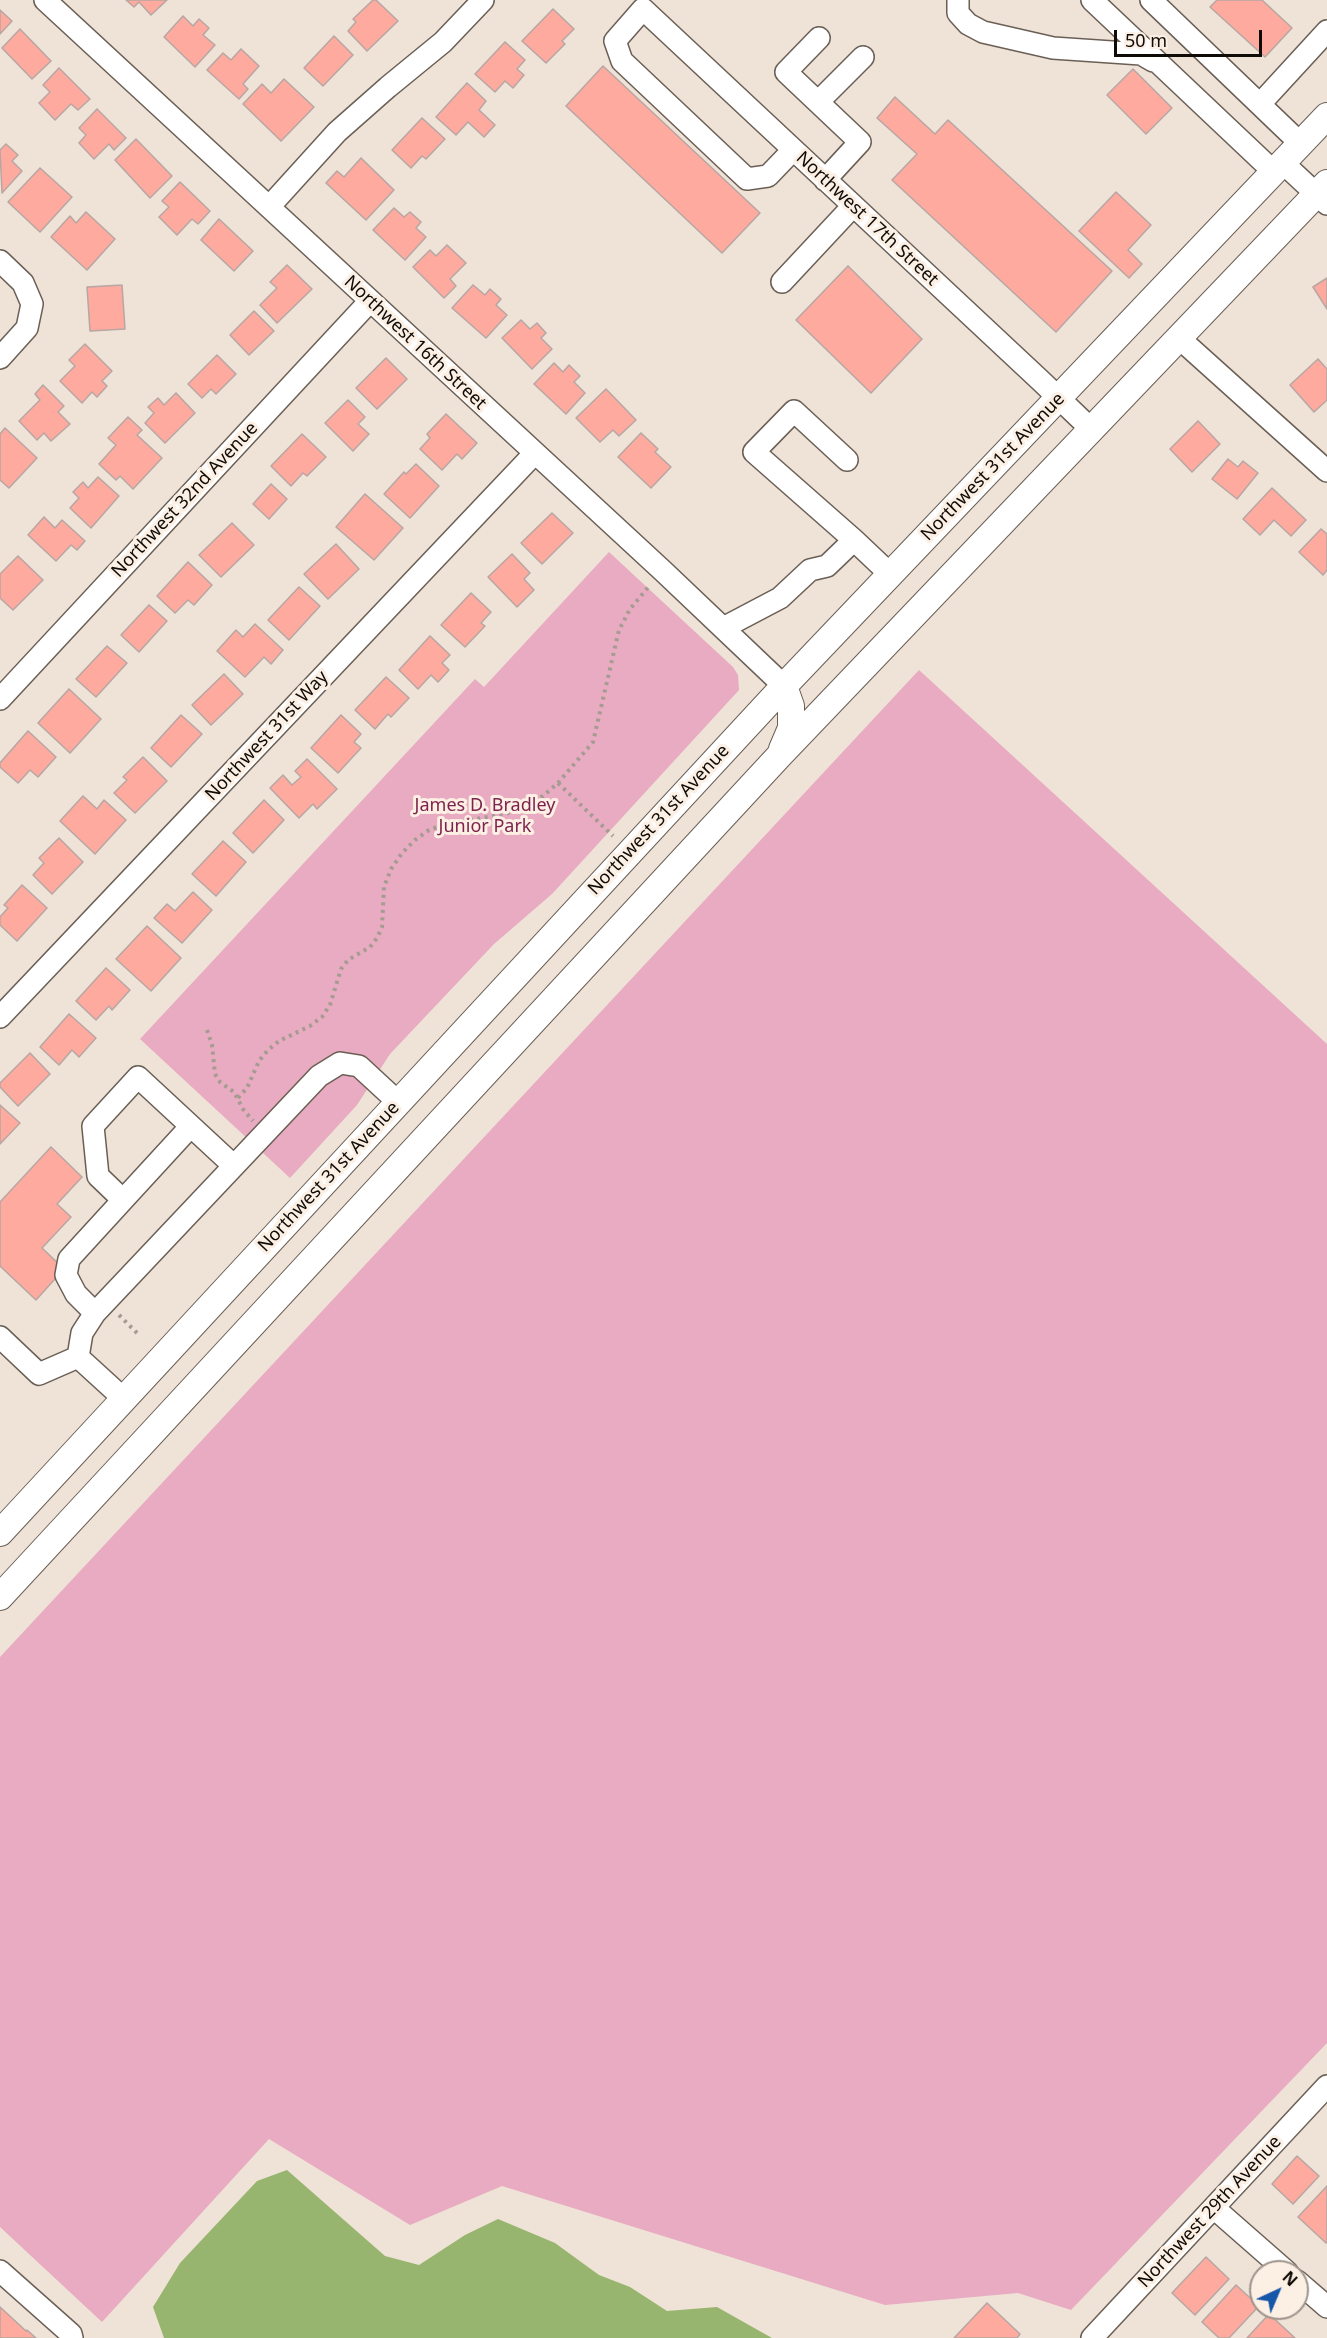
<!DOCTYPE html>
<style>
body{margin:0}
#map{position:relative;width:1327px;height:2338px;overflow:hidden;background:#efe2d7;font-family:"Noto Sans",sans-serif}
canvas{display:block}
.north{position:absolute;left:1249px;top:2260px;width:60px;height:60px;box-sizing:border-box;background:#fcefe4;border:2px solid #9d948c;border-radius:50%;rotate:44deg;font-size:16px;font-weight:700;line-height:24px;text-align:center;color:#0f0b07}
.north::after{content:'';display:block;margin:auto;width:21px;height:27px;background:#1558a8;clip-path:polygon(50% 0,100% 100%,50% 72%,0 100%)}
.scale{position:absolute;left:1114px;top:30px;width:148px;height:27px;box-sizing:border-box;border:3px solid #0f0b07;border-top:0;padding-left:8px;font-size:18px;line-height:21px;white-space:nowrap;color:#0f0b07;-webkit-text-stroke:4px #fcefe4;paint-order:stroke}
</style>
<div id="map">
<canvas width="1327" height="2338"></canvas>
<div class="north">N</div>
<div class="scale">50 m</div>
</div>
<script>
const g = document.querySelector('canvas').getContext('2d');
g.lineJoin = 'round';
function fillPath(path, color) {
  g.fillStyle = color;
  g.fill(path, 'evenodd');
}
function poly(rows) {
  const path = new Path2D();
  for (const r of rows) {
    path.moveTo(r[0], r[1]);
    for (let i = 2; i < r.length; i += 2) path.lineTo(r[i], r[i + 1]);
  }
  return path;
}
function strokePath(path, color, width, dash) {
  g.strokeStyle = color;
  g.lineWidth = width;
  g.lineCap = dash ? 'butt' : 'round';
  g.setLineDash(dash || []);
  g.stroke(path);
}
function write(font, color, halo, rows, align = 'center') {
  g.font = font + ' "Noto Sans",sans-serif';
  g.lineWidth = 6;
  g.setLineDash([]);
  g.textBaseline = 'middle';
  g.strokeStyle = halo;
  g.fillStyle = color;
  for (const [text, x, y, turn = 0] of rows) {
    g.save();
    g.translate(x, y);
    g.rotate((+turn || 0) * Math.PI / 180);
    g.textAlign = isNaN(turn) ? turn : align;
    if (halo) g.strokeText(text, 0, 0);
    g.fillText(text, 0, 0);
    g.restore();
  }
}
fillPath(poly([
 [609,552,733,667,738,675,739,690,552,894,494,944,390,1054,357,1105,290,1178,140,1039,475,679,484,687],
 [919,670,1327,1044,1327,2043,1071,2310,1018,2293,885,2305,502,2186,410,2225,269,2139,102,2322,0,2227,0,1657]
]), '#e8abc1');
fillPath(poly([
 [287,2170,385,2256,419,2265,465,2235,498,2219,555,2243,599,2275,630,2287,667,2311,717,2307,772,2338,164,2338,153,2307,180,2263,257,2181]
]), '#97b56e');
const building = poly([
 [126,0,167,0,151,15,139,2,134,7,126,0],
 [373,0,376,0,398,21,367,51,348,31,356,22,353,19,373,0],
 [1217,0,1262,0,1292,28,1265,57,1210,7,1217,0],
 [553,9,574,29,562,41,565,44,546,63,522,41,553,9],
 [0,10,12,21,0,34,0,10],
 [183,16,193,26,199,19,209,28,203,35,215,45,195,67,164,37,183,16],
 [20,29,51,61,32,79,2,48,20,29],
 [334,36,353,55,323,86,304,68,334,36],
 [505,42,525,60,517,69,524,75,513,88,505,81,495,92,475,74,505,42],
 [241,49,259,66,243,84,248,89,239,99,207,70,223,53,231,60,241,49],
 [603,66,760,213,722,253,566,106,603,66],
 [59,68,90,99,78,110,71,104,55,120,39,103,50,92,43,85,59,68],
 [1133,69,1172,108,1146,134,1107,95,1133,69],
 [284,79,314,107,281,141,243,104,262,84,271,93,284,79],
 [467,83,486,101,479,110,495,125,484,137,468,122,456,135,436,117,467,83],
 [895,97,935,134,948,120,1112,271,1056,332,892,180,917,154,877,118,895,97],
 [97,109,126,138,114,150,109,144,94,159,79,143,86,135,79,128,97,109],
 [422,118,445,139,426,159,422,156,411,168,392,150,422,118],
 [136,139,172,176,150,198,115,160,136,139],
 [6,144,18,155,12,161,22,171,2,193,0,150,6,144],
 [361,158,394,190,366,220,326,183,337,171,344,177,361,158],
 [40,168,72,197,40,232,8,202,40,168],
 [180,182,210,211,198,224,192,219,177,235,159,217,169,207,162,201,180,182],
 [1116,192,1151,225,1128,250,1142,264,1129,278,1079,231,1116,192],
 [394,208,404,217,410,212,421,222,416,228,426,237,405,260,373,230,394,208],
 [86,212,115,239,87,270,51,237,70,216,76,223,86,212],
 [219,219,253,251,234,271,201,240,219,219],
 [447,245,466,263,450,279,456,286,444,298,413,267,430,250,436,256,447,245],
 [287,265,312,289,277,323,260,305,277,288,270,282,287,265],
 [848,266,922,339,871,393,796,320,848,266],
 [1327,278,1327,309,1313,287,1327,278],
 [122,285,125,329,90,331,87,287,122,285],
 [473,285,485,295,490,289,501,299,496,305,507,315,486,338,452,308,473,285],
 [254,311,274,331,249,355,230,335,254,311],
 [521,320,530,329,537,323,546,333,541,338,552,349,532,369,502,338,521,320],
 [85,344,112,371,102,381,107,386,97,397,92,392,82,403,60,381,75,366,69,360,85,344],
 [217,355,236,374,216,394,211,389,202,398,188,384,217,355],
 [386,358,407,379,377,409,356,388,386,358],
 [1318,359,1327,369,1327,400,1314,412,1290,385,1318,359],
 [554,363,563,372,569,365,580,376,574,382,585,393,566,414,534,384,554,363],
 [43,385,64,406,58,412,70,424,51,441,44,433,37,440,19,421,40,400,35,394,43,385],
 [606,389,636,420,619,436,613,430,600,442,576,418,606,389],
 [176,393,195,413,165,443,145,423,154,413,148,407,158,398,164,405,176,393],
 [348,400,365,417,358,424,369,434,353,451,325,423,348,400],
 [446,414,477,443,462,459,457,454,442,470,420,449,430,438,427,434,446,414],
 [128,417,142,430,137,435,162,458,133,489,120,476,116,480,99,464,116,445,108,438,128,417],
 [1198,421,1220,444,1192,472,1170,449,1198,421],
 [5,428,37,458,9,488,0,480,0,434,5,428],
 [641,433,658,449,655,452,671,467,651,488,618,457,641,433],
 [302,434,326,457,307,476,303,473,291,486,271,466,302,434],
 [1228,459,1238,467,1243,461,1258,473,1237,499,1212,479,1228,459],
 [416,464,439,486,410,518,384,494,404,472,406,474,416,464],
 [98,477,119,496,91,528,70,508,79,498,73,492,83,482,88,488,98,477],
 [271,484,287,499,269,519,253,504,271,484],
 [1272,488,1306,520,1291,536,1274,520,1260,535,1243,519,1272,488],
 [365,494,403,528,374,560,336,527,365,494],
 [552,513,573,533,542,564,521,543,552,513],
 [44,517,55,528,62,520,85,541,77,550,71,545,56,561,28,535,44,517],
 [232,523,254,545,221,577,199,555,232,523],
 [1321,529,1327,534,1327,570,1323,575,1299,552,1321,529],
 [336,544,359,569,328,599,304,574,336,544],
 [512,554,530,573,524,579,534,590,517,607,488,577,512,554],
 [18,556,43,580,13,610,0,598,0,574,18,556],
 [188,562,212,585,194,605,188,600,175,613,157,596,188,562],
 [299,587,320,606,289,640,268,620,299,587],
 [471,593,491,612,481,623,485,626,465,647,441,625,471,593],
 [149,605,167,621,139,652,121,635,149,605],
 [255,624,283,650,271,664,264,657,245,677,217,651,236,630,243,637,255,624],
 [430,636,450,655,442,663,449,670,438,682,431,675,418,689,399,670,430,636],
 [107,646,127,663,96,697,76,679,107,646],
 [224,674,243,694,211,725,192,705,224,674],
 [386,677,409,698,391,717,388,714,375,729,355,710,386,677],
 [69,689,101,719,70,753,38,723,69,689],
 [181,715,202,734,171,767,151,748,181,715],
 [341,715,361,734,354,742,361,748,338,773,311,748,341,715],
 [28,731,56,757,38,777,30,770,18,783,0,767,0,763,28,731],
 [143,757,167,781,135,813,114,793,127,780,123,777,143,757],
 [307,759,337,789,317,809,313,804,299,818,270,788,283,775,292,785,301,777,295,771,307,759],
 [83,796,97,809,104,800,126,820,95,854,60,821,83,796],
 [264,800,284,820,253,853,233,833,264,800],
 [59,838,83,862,52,894,33,875,44,863,39,858,59,838],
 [223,841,246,862,216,896,192,874,223,841],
 [22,885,47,908,17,941,0,925,0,917,8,908,4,905,22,885],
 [193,892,212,910,182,943,154,918,167,904,175,911,193,892],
 [147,926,181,958,151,991,116,959,147,926],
 [106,968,130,990,112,1010,109,1006,96,1020,76,1001,106,968],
 [69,1014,96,1038,79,1057,72,1050,59,1065,40,1047,69,1014],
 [30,1053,50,1074,18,1106,0,1087,0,1083,30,1053],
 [0,1105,20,1123,0,1144,0,1105],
 [51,1147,82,1177,57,1204,71,1217,42,1248,64,1269,36,1300,0,1266,0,1202,51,1147],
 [1297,2156,1319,2176,1293,2204,1272,2184,1297,2156],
 [1327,2186,1327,2242,1326,2243,1298,2217,1327,2186],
 [1206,2257,1229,2279,1195,2315,1172,2293,1206,2257],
 [1236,2285,1259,2306,1229,2338,1219,2338,1202,2322,1236,2285],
 [987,2303,1020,2334,1017,2338,954,2338,987,2303],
 [0,2307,26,2331,27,2330,36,2338,0,2338,0,2307],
 [1269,2314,1295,2338,1247,2338,1269,2314]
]);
fillPath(building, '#feaa9e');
strokePath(building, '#b7a6a3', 1.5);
const minor = poly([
 [45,0,663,571,784,686],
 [958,0,958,13,968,24,983,32,1053,48,1141,54,1153,61],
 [1092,0,1274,172],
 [1151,0,1301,144],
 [819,38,786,72,860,142,825,180],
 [818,102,863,57],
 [1260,104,1327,31],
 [793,150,768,176,747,179,622,61,615,41,643,9,1041,381,1091,429],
 [1283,163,1327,204],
 [269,207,337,132,388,87,443,42,483,0],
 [0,261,23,283,32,304,27,328,0,358],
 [782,282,853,206],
 [1179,338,1327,471],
 [847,460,794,411,754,452,854,540],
 [723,628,780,598,810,570,827,566,854,540,891,575],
 [0,699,370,301],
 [0,1017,534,454],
 [191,1126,123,1200,98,1176,93,1126,138,1077,234,1166],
 [95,1313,76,1294,66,1275,69,1259,123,1200],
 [0,1337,39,1374,78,1357],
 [124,1399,78,1357,82,1333,95,1313,319,1076,340,1063,359,1066,398,1102],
 [1214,2208,1287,2272],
 [0,2271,71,2334,72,2338],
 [1297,2281,1327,2307],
 [1092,2338,1327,2086]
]);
const major = poly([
 [782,749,791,728,791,706,784,686],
 [0,1533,784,686,1327,116],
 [0,1597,780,755,1327,183]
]);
strokePath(minor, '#6a5f55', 24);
strokePath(major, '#6a5f55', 28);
strokePath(poly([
 [558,783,613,836],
 [207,1030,212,1045,215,1074,220,1082,234,1092,243,1109,253,1121],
 [238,1098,247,1088,259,1061,268,1050,279,1041,310,1026,322,1017,330,1005,341,969,348,960,370,947,377,938,382,927,384,887,391,869,402,853,415,840,429,830,445,824,506,814,543,796,558,783,593,742,619,630,630,609,650,585],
 [119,1315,139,1335]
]), '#a59b92', 4, [3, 4.5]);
strokePath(minor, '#fff', 21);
strokePath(major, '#fff', 26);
write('18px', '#0f0b07', '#fcefe4', [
 ["Northwest 17th Street",867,219,43],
 ["Northwest 16th Street",415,343,43],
 ["Northwest 31st Avenue",993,467,-46],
 ["Northwest 32nd Avenue",185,500,-47],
 ["Northwest 31st Way",267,736,-47],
 ["Northwest 31st Avenue",659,820,-47],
 ["Northwest 31st Avenue",329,1177,-47],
 ["Northwest 29th Avenue",1210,2212,-47]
]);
write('18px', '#7e234e', '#fcefe4', [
 ["James D. Bradley",485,806],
 ["Junior Park",485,827]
]);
</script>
